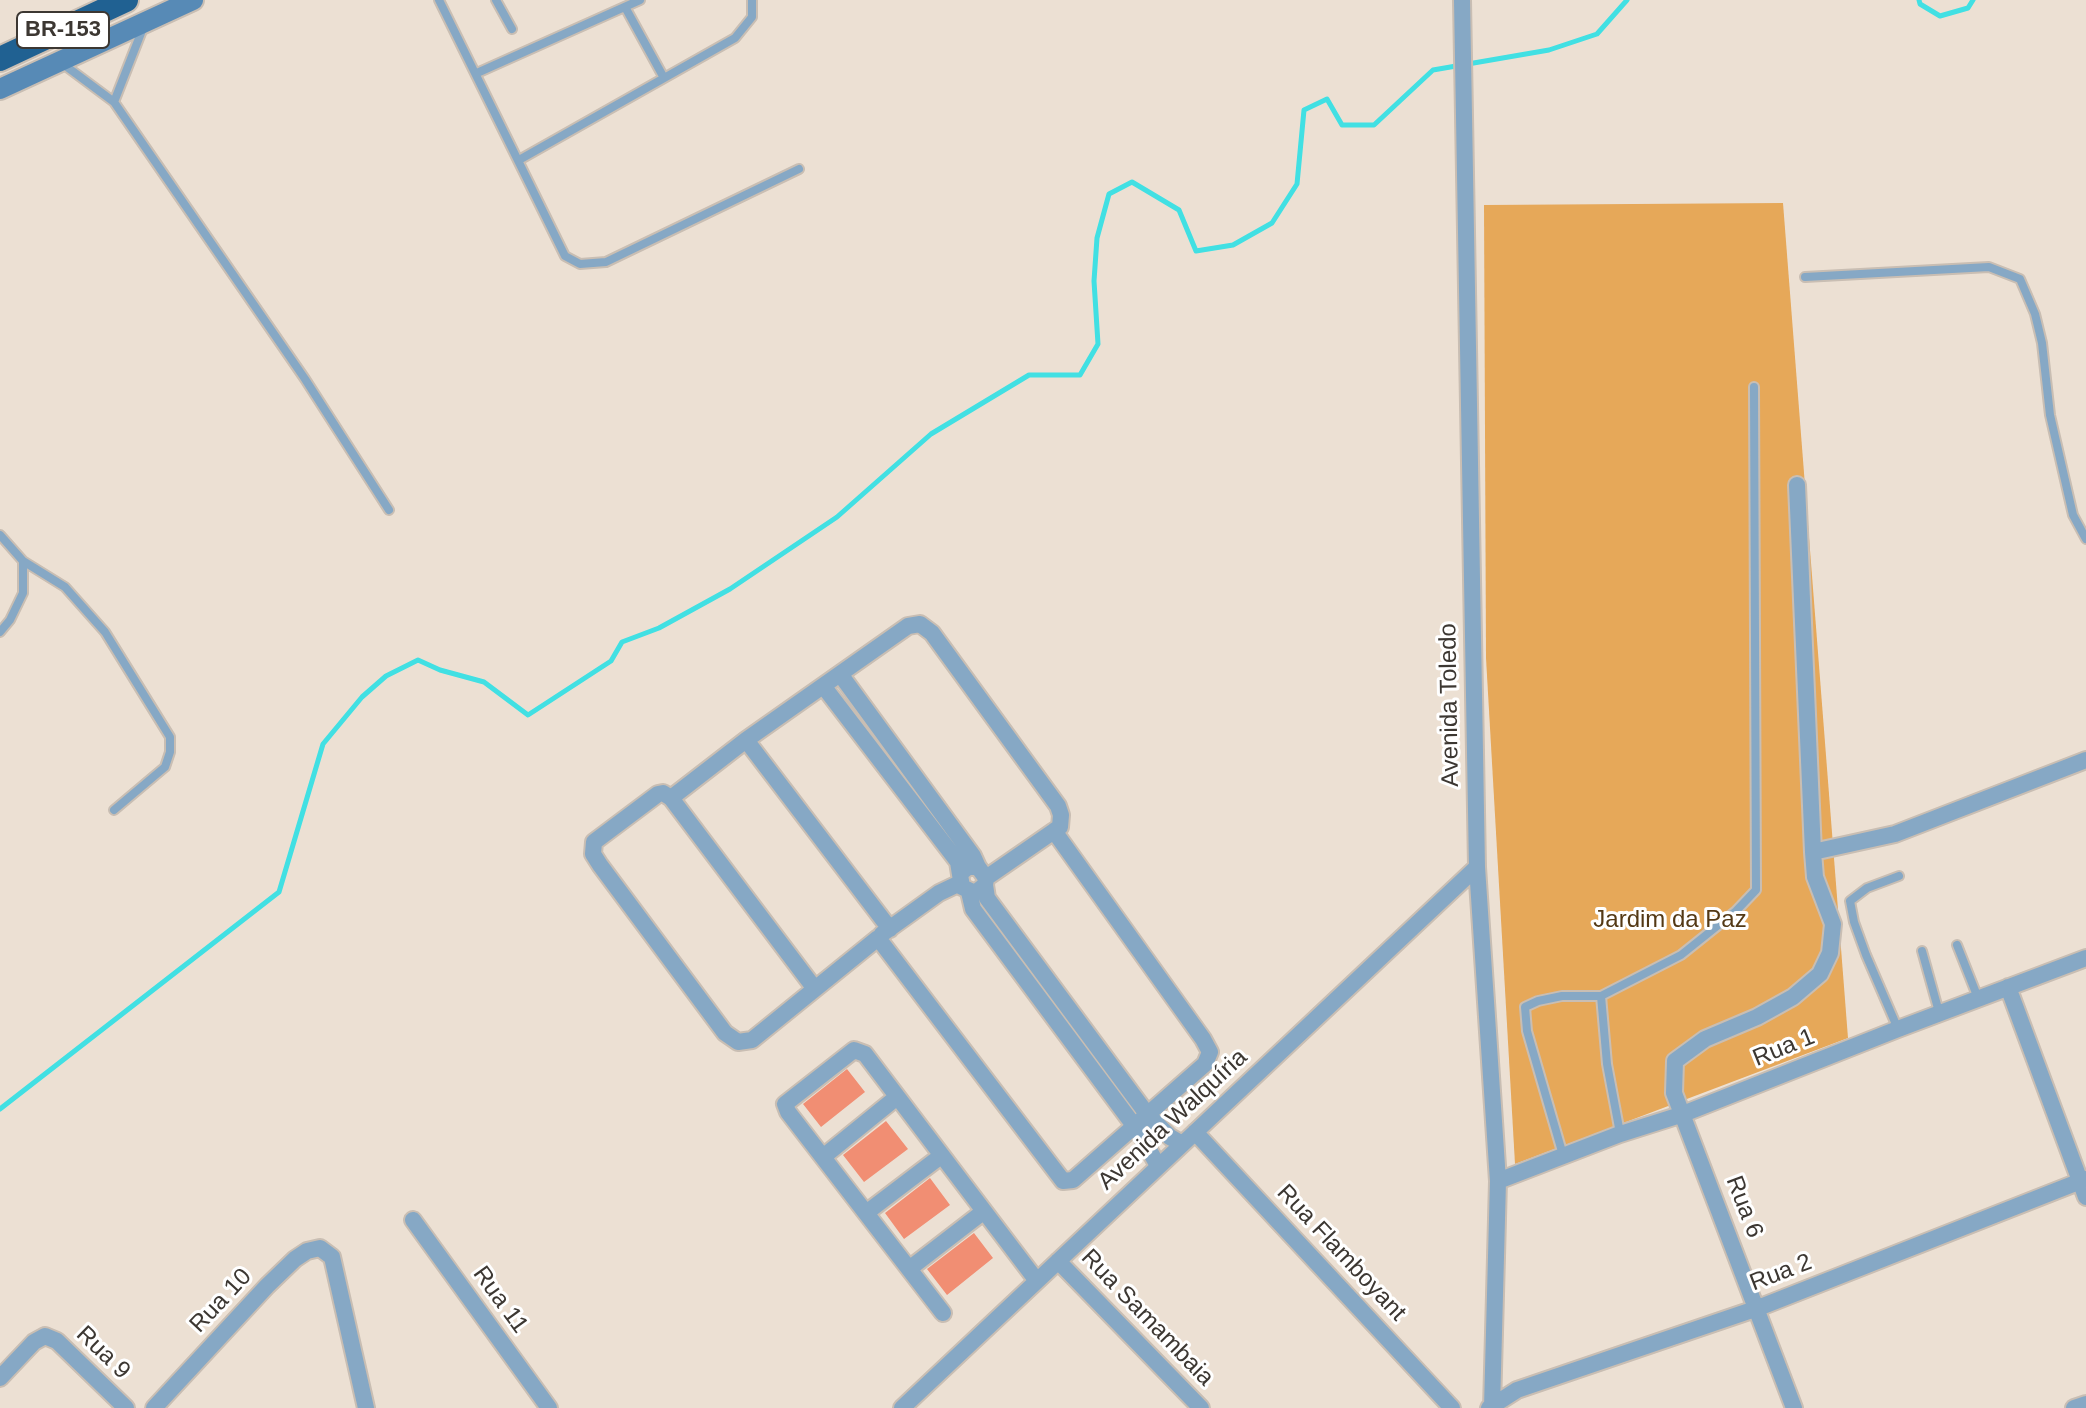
<!DOCTYPE html>
<meta charset="utf-8">
<style>
body{margin:0}
canvas{display:block;background:#ece0d3}
</style>
<canvas width="2086" height="1408"></canvas>
<script>
const g = document.querySelector('canvas').getContext('2d');
g.lineJoin = 'round';
function fillPath(path, color) {
  g.fillStyle = color;
  g.fill(path, 'evenodd');
}
function poly(rows) {
  const path = new Path2D();
  for (const r of rows) {
    path.moveTo(r[0], r[1]);
    for (let i = 2; i < r.length; i += 2) path.lineTo(r[i], r[i + 1]);
  }
  return path;
}
function strokePath(path, color, width, dash) {
  g.strokeStyle = color;
  g.lineWidth = width;
  g.lineCap = dash ? 'butt' : 'round';
  g.setLineDash(dash || []);
  g.stroke(path);
}
function write(font, color, halo, rows, align = 'center') {
  g.font = font + ' Arial,sans-serif';
  g.lineWidth = 6;
  g.setLineDash([]);
  g.textBaseline = 'middle';
  g.strokeStyle = halo;
  g.fillStyle = color;
  for (const [text, x, y, turn = 0] of rows) {
    g.save();
    g.translate(x, y);
    g.rotate((+turn || 0) * Math.PI / 180);
    g.textAlign = isNaN(turn) ? turn : align;
    if (halo) g.strokeText(text, 0, 0);
    g.fillText(text, 0, 0);
    g.restore();
  }
}
fillPath(poly([
 [1783,203,1848,1038,1515,1164,1486,658,1484,205]
]), '#e6a859');
strokePath(poly([
 [1919,0,1920,4,1940,16,1968,8,1973,0],
 [0,1109,279,892,323,744,362,697,386,676,418,660,440,670,484,682,528,715,611,661,622,642,659,628,730,589,837,517,931,434,1029,375,1080,375,1098,344,1094,281,1097,238,1109,194,1132,182,1179,210,1196,251,1233,245,1272,223,1297,184,1304,110,1327,99,1342,125,1374,125,1433,70,1549,50,1597,34,1627,0]
]), '#41e0e3', 5);
fillPath(poly([
 [847,1069,865,1092,821,1127,803,1104],
 [886,1121,908,1149,864,1182,843,1155],
 [930,1178,950,1205,904,1239,885,1213],
 [974,1233,993,1258,947,1295,927,1269]
]), '#f18e73');
const lane = poly([
 [439,0,565,256,580,264,606,262,799,169],
 [496,0,512,29],
 [625,7,664,78],
 [63,64,114,102,305,379,389,510],
 [477,73,640,0],
 [114,102,143,28],
 [519,160,735,38,752,17,752,0],
 [1805,277,1989,267,2020,279,2035,314,2042,343,2050,415,2073,515,2086,539],
 [0,535,23,561,23,593,10,620,0,632],
 [23,561,65,587,105,632,170,737,170,752,165,767,114,810],
 [1957,945,1978,998],
 [1922,951,1939,1012],
 [1898,1029,1866,955,1854,922,1850,901,1867,888,1899,876],
 [1620,1133,1607,1064,1601,996,1681,955,1736,911,1756,890,1754,387],
 [1563,1155,1527,1031,1525,1007,1538,1001,1562,996,1601,996]
]);
const street = poly([
 [1462,0,1477,867,1498,1181,1492,1408],
 [1797,485,1813,852],
 [840,674,973,856,978,867],
 [824,687,958,862,962,887,975,893,985,885,986,878,978,867,968,867,961,873],
 [746,740,890,929],
 [671,798,746,740,908,626,920,624,932,633,1058,806,1061,815,1060,827,1054,831,1203,1039,1210,1052,1205,1064,1073,1180,1063,1181,878,938,752,1040,738,1042,725,1033,600,865,593,854,594,842,658,794,663,793,671,798,815,989],
 [986,878,1054,831],
 [985,885,987,898,1147,1114,1170,1137,1182,1144],
 [969,892,973,909,1141,1135,1158,1166],
 [882,934,939,893,960,883],
 [2008,987,2086,1197],
 [1195,1132,1452,1408],
 [823,1157,897,1097],
 [1498,1181,1620,1134,1683,1114,1898,1029,2086,958],
 [866,1213,941,1156],
 [413,1220,549,1408],
 [1058,1261,1201,1408],
 [909,1269,983,1212],
 [943,1313,788,1112,785,1104,854,1050,865,1054,1037,1281],
 [0,1378,34,1342,45,1336,57,1341,126,1408],
 [154,1408,267,1286,295,1259,307,1251,320,1248,332,1257,366,1408],
 [902,1408,1477,867],
 [1489,1408,1517,1390,1758,1308,2086,1179],
 [1794,1408,1674,1093,1675,1061,1705,1039,1757,1017,1793,997,1820,974,1830,953,1833,924,1815,877,1813,852,1895,834,2086,760],
 [2074,1408,2086,1404]
]);
const secondary = poly([
 [0,89,193,0]
]);
const highway = poly([
 [0,59,126,0]
]);
strokePath(lane, '#c9beb3', 12);
strokePath(street, '#c9beb3', 20);
strokePath(secondary, '#c9beb3', 24);
strokePath(highway, '#c9beb3', 28);
strokePath(lane, '#86a8c5', 8);
strokePath(street, '#86a8c5', 16);
strokePath(secondary, '#578ab6', 20);
strokePath(highway, '#206192', 24);
for (const [x, y, w] of [
 [63,30,92]
]) {
  const box = new Path2D();
  box.roundRect(x - w / 2, y - 18, w, 36, 6);
  g.fillStyle = '#fff';
  g.fill(box);
  strokePath(box, '#3c3732', 2);
}
write('bold 22px', '#3c3732', null, [
 ["BR-153",63,30]
]);
write('24px', '#3c3732', '#fff', [
 ["Avenida Toledo",1450,705,-91],
 ["Rua 1",1784,1048,-22],
 ["Avenida Walquíria",1173,1120,-43],
 ["Rua 6",1744,1207,69],
 ["Rua Flamboyant",1341,1253,47],
 ["Rua 2",1781,1273,-21],
 ["Rua 11",500,1300,54],
 ["Rua 10",221,1301,-47],
 ["Rua Samambaia",1147,1318,46],
 ["Rua 9",103,1353,44]
]);
write('24px', '#543915', '#fff', [
 ["Jardim da Paz",1670,920]
]);
</script>
